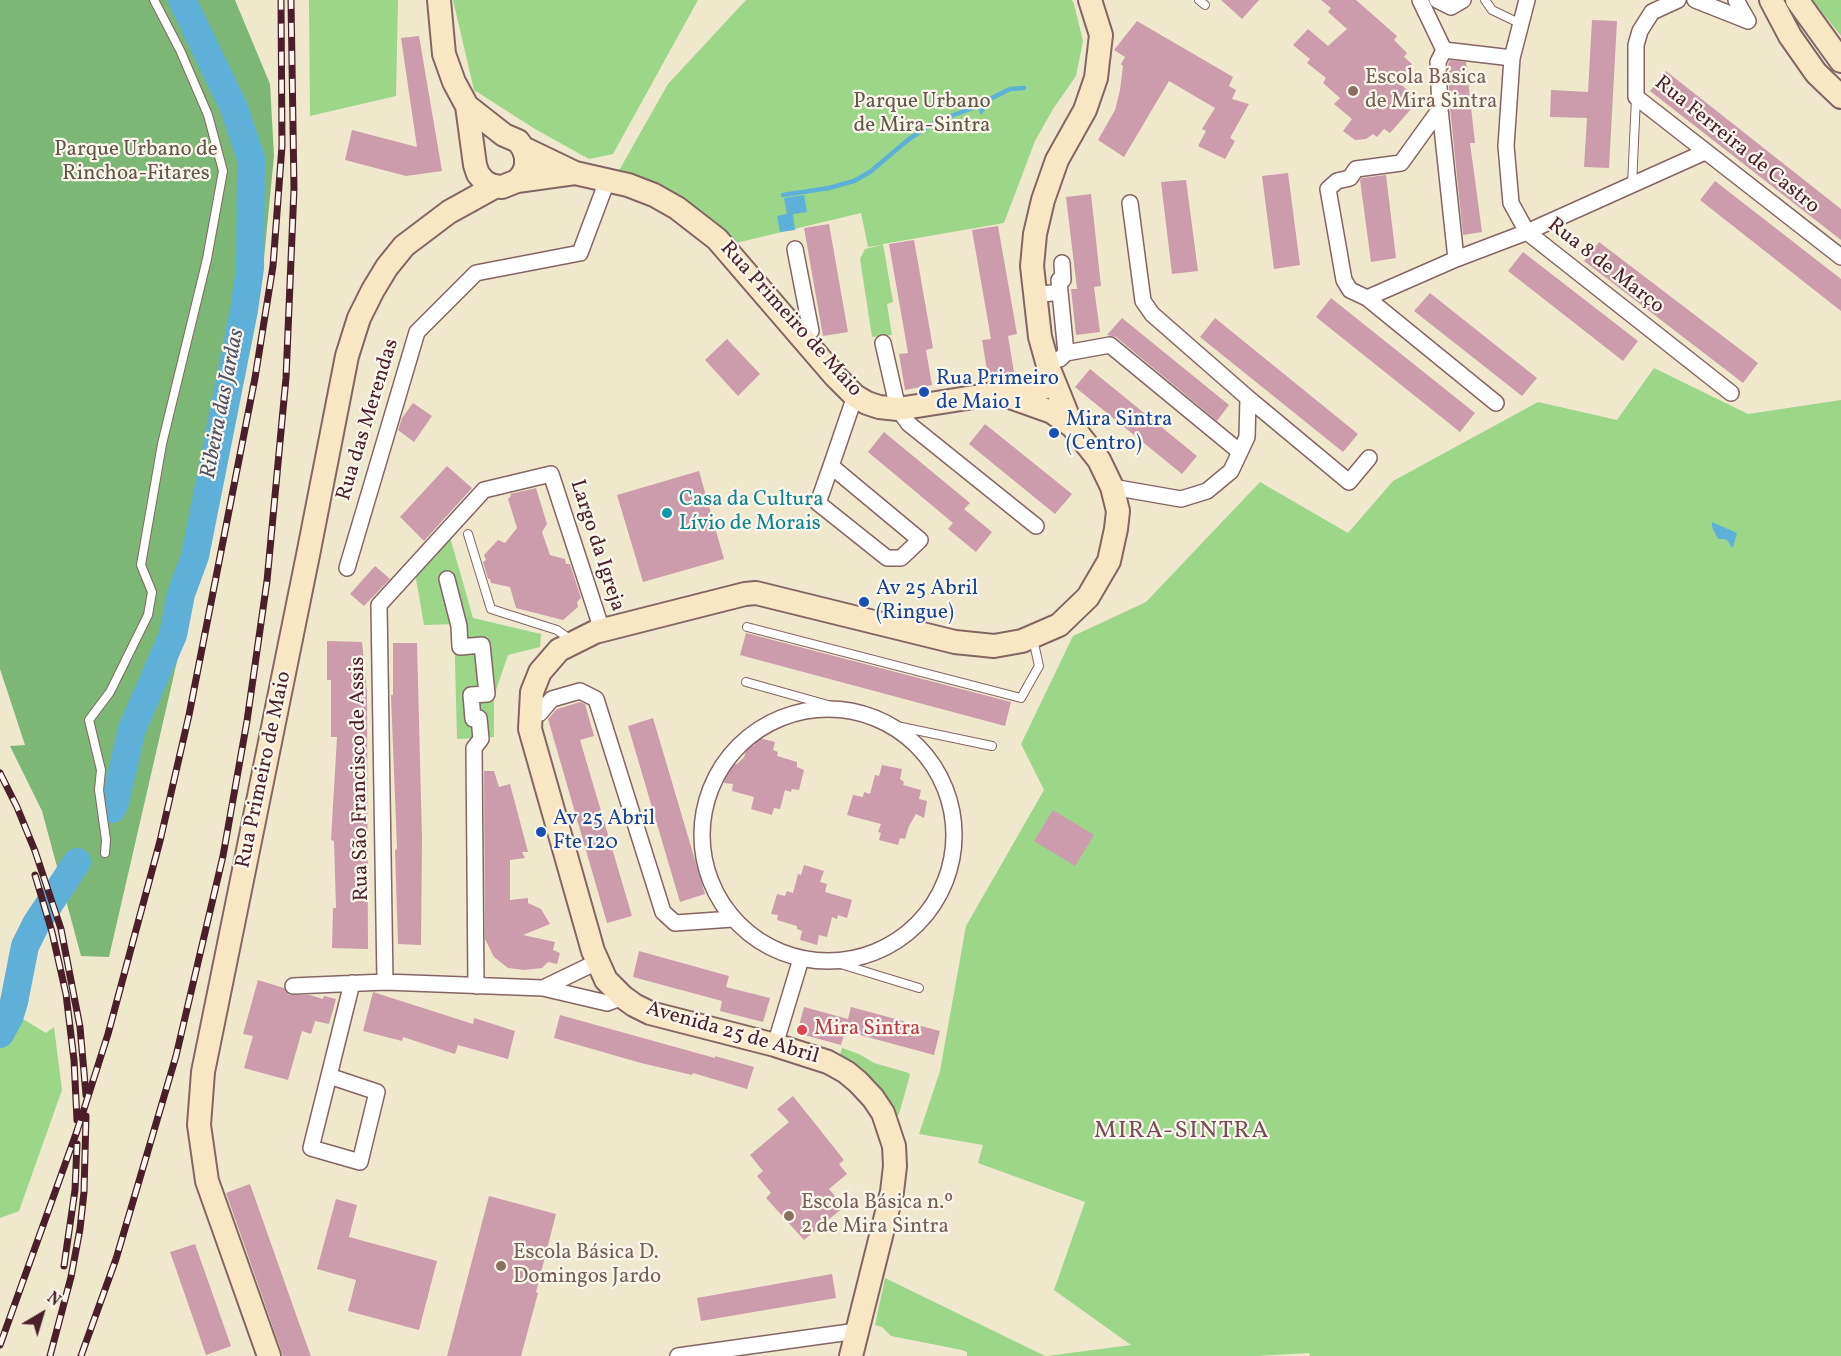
<!DOCTYPE html>
<meta charset="utf-8">
<style>
body{margin:0}
#map{position:relative;width:1841px;height:1356px;overflow:hidden;background:#efe8cd;font-family:Vollkorn,serif}
canvas{display:block}
.north{position:absolute;left:12px;top:1284px;width:60px;height:60px;-webkit-text-stroke:4px #fbf7ec;paint-order:stroke;rotate:38deg;font-size:16px;font-weight:700;line-height:24px;text-align:center;color:#4a1f2b}
.north::after{content:'';display:block;margin:auto;width:21px;height:27px;background:#4a1f2b;clip-path:polygon(50% 0,100% 100%,50% 72%,0 100%)}
</style>
<div id="map">
<canvas width="1841" height="1356"></canvas>
<div class="north">N</div>
</div>
<script>
const g = document.querySelector('canvas').getContext('2d');
g.lineJoin = 'round';
function fillPath(path, color) {
  g.fillStyle = color;
  g.fill(path, 'evenodd');
}
function poly(rows) {
  const path = new Path2D();
  for (const r of rows) {
    if (r.length === 3) {
      path.moveTo(r[0] + r[2], r[1]);
      path.arc(r[0], r[1], r[2], 0, 2 * Math.PI);
      continue;
    }
    path.moveTo(r[0], r[1]);
    for (let i = 2; i < r.length; i += 2) path.lineTo(r[i], r[i + 1]);
  }
  return path;
}
function strokePath(path, color, width, dash) {
  g.strokeStyle = color;
  g.lineWidth = width;
  g.lineCap = dash ? 'butt' : 'round';
  g.setLineDash(dash || []);
  g.stroke(path);
}
function write(font, color, halo, rows, align = 'center') {
  g.font = font + ' Vollkorn,serif';
  g.lineWidth = 4.5;
  g.setLineDash([]);
  g.textBaseline = 'middle';
  g.strokeStyle = halo;
  g.fillStyle = color;
  for (const [text, x, y, turn = 0] of rows) {
    g.save();
    g.translate(x, y);
    g.rotate((+turn || 0) * Math.PI / 180);
    g.textAlign = isNaN(turn) ? turn : align;
    if (halo) g.strokeText(text, 0, 0);
    g.fillText(text, 0, 0);
    g.restore();
  }
}
fillPath(poly([
 [309,0,398,0,396,96,310,116],
 [453,0,698,0,613,154,589,159,535,129,474,90],
 [746,0,1072,0,1074,4,1083,41,1076,76,1053,109,1035,141,1004,223,883,244,893,302,887,304,892,335,872,337,860,259,865,249,882,245,868,247,861,213,736,243,694,209,617,174,668,84],
 [1813,0,1841,0,1841,36,1815,3],
 [1654,368,1748,414,1841,400,1841,1356,1310,1356,1309,1353,1258,1356,1047,1356,1131,1345,1054,1290,1085,1202,978,1163,983,1145,919,1134,940,1071,966,926,1044,790,1021,744,1073,636,1146,602,1260,482,1348,533,1393,481,1538,402,1617,420],
 [450,537,473,618,541,634,540,647,508,655,494,696,494,737,457,739,454,624,424,625,415,573],
 [0,1005,46,1033,54,1027,62,1090,19,1211,0,1218],
 [842,1048,859,1054,874,1063,909,1073,910,1075,899,1114,897,1116,874,1080,860,1067,840,1055],
 [885,1278,1045,1356,967,1356,967,1352,962,1350,891,1336,882,1327,875,1325]
]), '#9cd689');
fillPath(poly([
 [0,0,235,0,270,84,274,156,264,258,242,379,109,957,81,956,42,811,10,746,25,745,0,669]
]), '#7db775');
fillPath(poly([
 [987,95,991,98,992,101,981,115,974,101],
 [804,195,807,212,793,214,795,230,780,232,777,216,787,214,784,198],
 [1712,522,1737,533,1733,547,1731,547,1728,541,1725,539,1718,539,1712,527]
]), '#5eb0d9');
strokePath(poly([
 [988,100,1010,89,1024,88],
 [783,195,829,188,854,181,870,172,909,139,937,121,981,105],
 [245,303,256,305]
]), '#5eb0d9', 4.5);
strokePath(poly([
 [112,809,115,802,132,729,173,635,181,594,195,556,244,310,250,268,251,159,234,108,182,0],
 [0,1034,9,1018,14,1002,25,946,36,924,77,862]
]), '#5eb0d9', 28);
fillPath(poly([
 [1221,0,1259,0,1242,19],
 [1321,0,1356,0,1397,36,1394,40,1407,53,1404,57,1412,64,1397,81,1419,100,1390,133,1384,129,1377,137,1373,134,1366,139,1355,140,1343,131,1352,119,1334,104,1340,98,1323,83,1326,78,1307,63,1310,59,1293,45,1308,29,1328,46,1347,29,1328,12,1331,8],
 [1592,20,1617,21,1609,168,1584,167,1587,118,1550,117,1551,90,1588,92],
 [1137,21,1233,77,1229,86,1236,90,1232,99,1249,104,1230,138,1235,141,1225,159,1198,146,1206,131,1202,129,1215,108,1169,81,1124,157,1098,140,1115,110,1120,90,1123,66,1121,64,1125,57,1114,50],
 [419,36,442,171,406,176,345,160,352,130,417,147,401,38],
 [1450,60,1466,62,1475,143,1470,143,1482,232,1463,235,1450,108,1448,64],
 [1666,71,1841,209,1841,240,1650,91],
 [1288,173,1300,265,1274,269,1262,176],
 [1386,175,1396,258,1371,262,1360,180,1362,178],
 [1186,180,1198,271,1172,274,1161,182],
 [1715,181,1841,279,1841,311,1700,200],
 [1091,194,1101,286,1094,287,1100,332,1076,335,1071,289,1077,289,1066,197],
 [829,224,848,332,823,336,804,228],
 [998,226,1017,334,1008,336,1014,372,988,376,982,340,991,339,972,230],
 [914,240,933,348,926,350,932,385,905,390,899,354,908,353,889,244],
 [1599,242,1758,363,1743,383,1584,261],
 [1523,252,1638,341,1623,361,1508,271],
 [1430,293,1537,378,1522,396,1414,311],
 [1331,298,1475,413,1460,432,1316,317],
 [1122,318,1229,405,1217,421,1116,337,1107,335],
 [1215,318,1358,434,1343,452,1200,337],
 [727,339,760,374,738,396,705,360],
 [1090,369,1197,456,1182,474,1075,387],
 [413,403,432,416,414,442,398,430,402,418],
 [985,424,1072,494,1055,514,969,444],
 [884,432,970,503,964,509,992,532,976,552,948,529,953,523,868,452],
 [447,466,472,488,424,541,400,517],
 [699,471,724,559,643,582,617,495],
 [536,488,547,524,542,532,550,555,565,559,566,564,570,564,581,598,577,602,578,607,563,620,516,608,510,587,491,583,490,579,488,579,483,562,486,560,484,555,498,540,505,543,517,528,508,499,511,496,510,494],
 [375,566,390,579,364,606,350,594],
 [746,633,1011,702,1005,726,740,655],
 [327,641,362,642,367,692,368,949,332,948,333,908,336,908,334,841,331,840,337,737,331,737,331,680,327,680],
 [393,643,417,643,422,839,421,945,398,944,395,850,397,849,391,695,393,695],
 [580,702,585,704,594,736,580,740,632,916,607,923,548,719,557,709],
 [653,718,705,894,680,902,628,726],
 [756,737,775,742,773,750,778,752,777,756,797,762,797,767,804,770,799,790,792,789,791,792,785,790,780,809,774,808,772,815,751,809,754,797,732,791,733,784,724,783,728,764,737,764,744,757,748,744,754,746],
 [882,765,902,769,900,779,904,782,903,785,921,790,919,799,927,801,924,818,916,814,909,826,905,839,900,838,898,845,879,840,881,833,878,832,881,824,847,815,853,795,863,797,864,792,870,794,875,775,879,776],
 [484,771,494,771,499,787,510,784,528,852,522,852,525,858,510,860,510,900,528,898,528,903,541,909,550,924,523,935,555,942,553,950,560,953,557,964,548,962,542,968,524,970,508,968,494,957,485,939],
 [1053,810,1094,835,1075,866,1034,841],
 [804,865,824,871,820,882,827,884,825,892,852,900,847,918,838,915,837,919,832,917,827,937,819,935,817,945,800,940,802,931,797,929,797,926,777,920,778,915,771,914,777,894,785,896,787,891,793,893,798,874,801,875],
 [639,951,729,976,726,987,770,998,763,1022,720,1011,722,1001,633,977],
 [258,980,284,988,289,995,310,995,323,999,324,996,336,999,329,1024,315,1021,311,1034,302,1031,288,1080,244,1068,253,1036,243,1034],
 [373,992,473,1024,474,1018,515,1031,508,1059,458,1045,455,1054,403,1037,402,1041,363,1031],
 [804,1007,848,1019,851,1007,940,1031,934,1055,845,1031,841,1045,797,1033],
 [560,1015,715,1058,715,1056,754,1067,747,1089,693,1073,692,1075,641,1063,554,1038],
 [793,1096,844,1160,839,1164,847,1174,829,1189,844,1207,804,1240,766,1198,771,1193,757,1176,763,1171,750,1155,789,1122,777,1109],
 [250,1184,299,1323,311,1356,283,1356,238,1227,226,1193],
 [489,1196,556,1214,536,1292,538,1293,521,1356,447,1356],
 [336,1199,357,1205,349,1237,437,1261,419,1330,348,1311,356,1280,317,1269],
 [195,1244,231,1346,206,1355,170,1252],
 [832,1274,836,1298,701,1321,697,1298]
]), '#cc9cad');
const lane = poly([
 [1199,0,1205,5],
 [1485,0,1492,10,1521,24],
 [1632,185,1636,98],
 [468,534,491,609,557,630,571,640],
 [747,627,1021,698,1039,666,1033,639],
 [746,682,853,712],
 [887,724,992,746],
 [105,853,106,840,99,790,101,770,89,720,110,692,148,615,152,592,141,565,162,444,207,259,223,171,208,115,180,50,154,0],
 [834,962,919,988]
]);
const street = poly([
 [1420,0,1444,50,1512,58],
 [1437,0,1451,7,1463,0],
 [1527,0,1512,58,1506,146,1511,203,1527,232,1731,393],
 [1678,0,1652,12,1640,31,1636,45,1636,97,1841,257],
 [1695,0,1748,21],
 [1736,0,1748,21],
 [1440,109,1438,62,1444,50],
 [795,249,811,331],
 [1456,259,1440,109,1401,163,1356,169,1350,178,1337,181,1328,189,1344,280,1350,290,1367,298,1456,259,1527,232,1705,152],
 [1060,292,1059,280,1063,280,1062,263],
 [1035,295,1060,292,1066,353,1060,359],
 [1367,298,1496,403],
 [883,343,898,409,909,424,1036,526],
 [1066,353,1110,345,1240,452],
 [1248,398,1349,482,1369,458],
 [831,466,920,540,901,558,887,558,818,503,831,466,855,396],
 [1112,487,1181,499,1207,491,1231,471,1247,437,1248,398,1152,314,1143,301,1130,203],
 [347,568,417,332,476,273,580,253,607,181],
 [447,579,459,626,460,647,482,645,487,694,471,695,473,719,479,718,481,739,474,748,476,986],
 [602,630,551,474,484,490,379,605,385,982,543,988,607,1003,623,997],
 [828,835,126],
 [529,715,540,713,552,699,580,691,596,699,663,912,675,923,733,919],
 [293,986,385,982],
 [543,988,597,962],
 [775,1045,801,959],
 [329,1076,377,1092,360,1162,311,1148,352,983],
 [678,1356,857,1331]
]);
const secondary = poly([
 [439,0,444,54,454,82,467,106,475,165,478,174,485,182,493,186,502,187,517,181,523,174,526,166,526,157,523,148,518,141,504,135,467,106],
 [1771,0,1790,36,1816,73,1841,97],
 [1797,0,1841,61],
 [523,148,575,173,628,185,654,195,677,208,717,239,835,376,855,396,867,403,879,407,898,409,993,394,1006,396,1055,385],
 [517,181,575,173],
 [1007,396,1052,412,1072,426],
 [269,1356,207,1181,199,1125,203,1072,308,555,347,356,359,318,373,290,387,267,404,246,449,212,496,186],
 [851,1356,892,1192,895,1166,894,1146,883,1113,873,1098,858,1082,846,1072,828,1062,775,1045,650,1013,634,1005,623,997,606,980,593,951,530,729,532,692,540,672,559,650,595,632,745,594,756,593,955,642,994,646,1022,641,1059,625,1088,597,1109,561,1116,529,1118,511,1112,487,1099,460,1072,426,1049,369,1040,337,1032,266,1035,234,1043,200,1057,160,1085,110,1096,78,1101,35,1090,0]
]);
strokePath(lane, '#846564', 10);
strokePath(street, '#846564', 18);
strokePath(secondary, '#846564', 26);
strokePath(lane, '#fff', 8);
strokePath(street, '#fff', 15);
strokePath(secondary, '#f9e7c3', 22);
const rail = poly([
 [0,773,17,807,35,851,61,929,80,1027,86,1095],
 [35,875,52,932,66,994,74,1060,77,1120],
 [64,1266,75,1190,77,1144],
 [0,1345,77,1131,108,1034,160,841,189,715,255,378,273,266,282,146,281,0],
 [50,1356,71,1277,80,1229,84,1192,86,1116],
 [81,1356,116,1259,176,1056,223,856,247,721,267,581,286,378,294,189,291,0]
]);
strokePath(rail, '#4a1f2b', 7);
strokePath(rail, '#fbf7ec', 4.5, [14]);
for (const [x, y, r, color] of [
 [1353,91,6,"#8d6e63"],
 [924,392,6,"#1a4fb4"],
 [1054,433,6,"#1a4fb4"],
 [667,513,6,"#0f9aa8"],
 [864,602,6,"#1a4fb4"],
 [541,832,6,"#1a4fb4"],
 [802,1030,6,"#e0444e"],
 [789,1216,6,"#8d6e63"],
 [501,1266,6,"#8d6e63"]
]) {
  const dot = new Path2D();
  dot.arc(x, y, r, 0, 2 * Math.PI);
  g.fillStyle = color;
  g.fill(dot);
  strokePath(dot, '#fbf7ec', 2);
}
write('21px', '#785e54', '#fbf7ec', [
 ["Escola Básica",1365,79],
 ["de Mira Sintra",1365,103],
 ["Escola Básica n.º",801,1204],
 ["2 de Mira Sintra",801,1228],
 ["Escola Básica D.",513,1254],
 ["Domingos Jardo",513,1278]
], 'left');
write('21px', '#635647', '#fbf7ec', [
 ["Parque Urbano",922,103],
 ["de Mira-Sintra",922,127],
 ["Parque Urbano de",136,151],
 ["Rinchoa-Fitares",136,175]
]);
write('21px', '#4a1f2b', '#fbf7ec', [
 ["Rua Ferreira de Castro",1736,146,39],
 ["Rua 8 de Março",1605,267,38],
 ["Rua Primeiro de Maio",790,320,48],
 ["Rua das Merendas",369,420,-73],
 ["Largo da Igreja",596,546,72],
 ["Rua Primeiro de Maio",265,770,-78],
 ["Rua São Francisco de Assis",361,779,-91],
 ["Avenida 25 de Abril",732,1034,16]
]);
write('21px', '#164399', '#fbf7ec', [
 ["Rua Primeiro",936,380],
 ["de Maio 1",936,404],
 ["Mira Sintra",1066,421],
 ["(Centro)",1066,445],
 ["Av 25 Abril",876,590],
 ["(Ringue)",876,614],
 ["Av 25 Abril",553,820],
 ["Fte 120",553,844]
], 'left');
write('21px', '#0d838f', '#fbf7ec', [
 ["Casa da Cultura",679,501],
 ["Lívio de Morais",679,525]
], 'left');
write('21px', '#be3a42', '#fbf7ec', [
 ["Mira Sintra",814,1030]
], 'left');
write('italic 22px', '#515268', '#fbf7ec', [
 ["Ribeira das Jardas",224,404,-79]
]);
g.letterSpacing = '1.5px';
write('24px', '#784b58', '#fbf7ec', [
 ["MIRA-SINTRA",1182,1133]
]);
g.letterSpacing = '0px';
</script>
